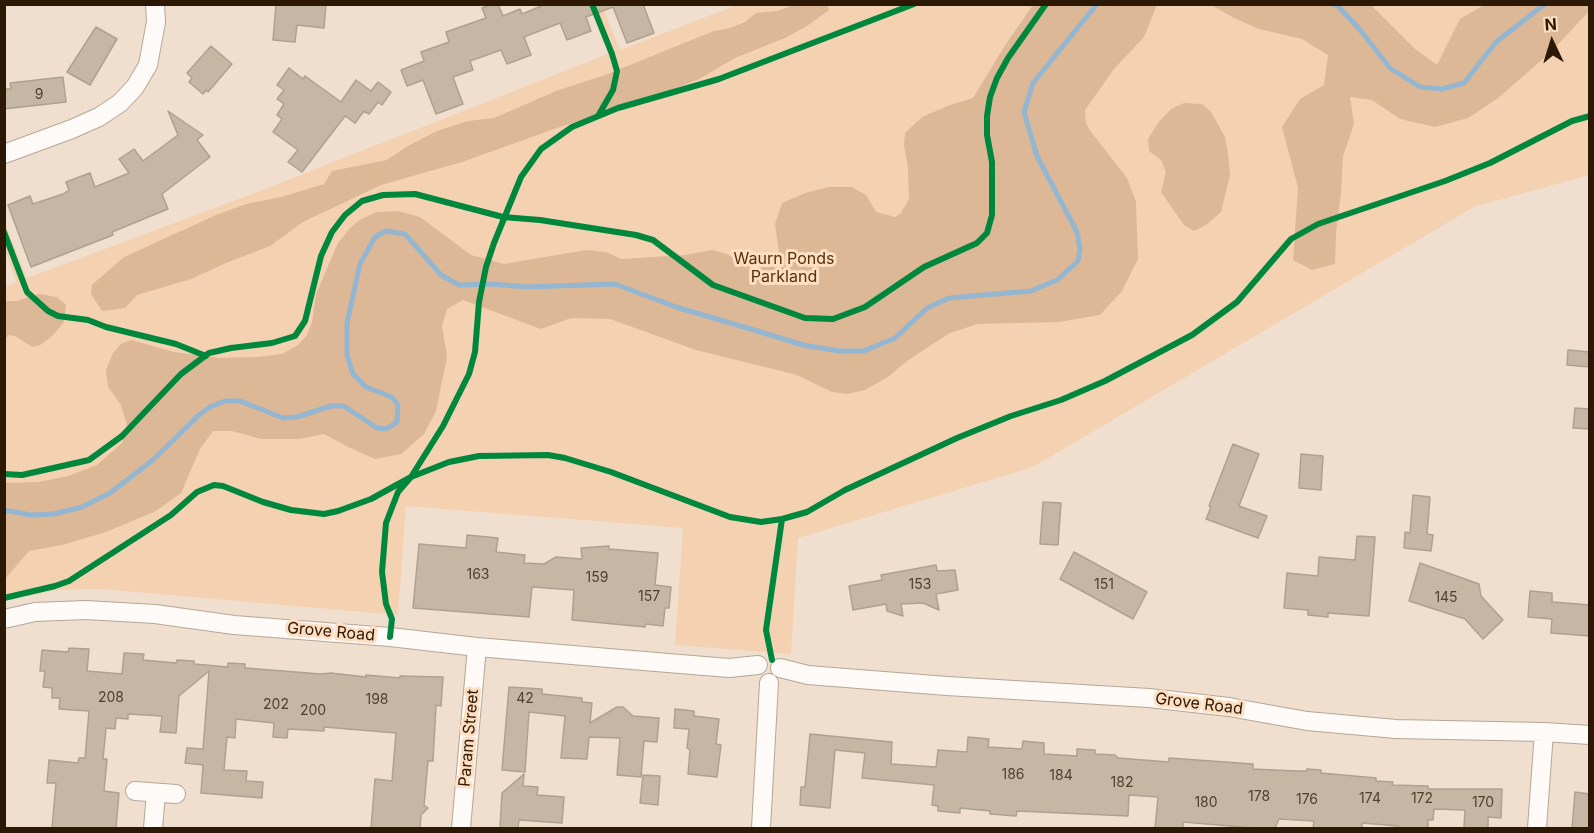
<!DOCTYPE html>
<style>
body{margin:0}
#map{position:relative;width:1594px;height:833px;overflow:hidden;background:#f0dfcf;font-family:Inter,sans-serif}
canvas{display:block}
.frame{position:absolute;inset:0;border:6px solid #2b1805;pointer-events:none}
.north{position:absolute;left:1522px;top:12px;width:60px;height:60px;-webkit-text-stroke:4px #fedec1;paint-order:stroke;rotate:356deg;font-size:16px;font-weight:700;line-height:24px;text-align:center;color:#2b1805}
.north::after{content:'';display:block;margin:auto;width:21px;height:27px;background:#2b1805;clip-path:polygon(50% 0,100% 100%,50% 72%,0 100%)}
</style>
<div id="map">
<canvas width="1594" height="833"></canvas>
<div class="frame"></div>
<div class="north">N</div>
</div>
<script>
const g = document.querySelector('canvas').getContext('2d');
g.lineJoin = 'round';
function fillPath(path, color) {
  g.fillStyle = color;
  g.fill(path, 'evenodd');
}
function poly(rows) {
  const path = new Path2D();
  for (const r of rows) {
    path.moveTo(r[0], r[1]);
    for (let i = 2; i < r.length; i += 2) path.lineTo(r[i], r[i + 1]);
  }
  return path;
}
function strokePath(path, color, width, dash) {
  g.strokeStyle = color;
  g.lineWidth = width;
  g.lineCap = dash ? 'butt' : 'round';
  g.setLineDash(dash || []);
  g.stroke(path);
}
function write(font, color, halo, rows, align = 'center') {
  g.font = font + ' Inter,sans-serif';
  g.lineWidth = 6;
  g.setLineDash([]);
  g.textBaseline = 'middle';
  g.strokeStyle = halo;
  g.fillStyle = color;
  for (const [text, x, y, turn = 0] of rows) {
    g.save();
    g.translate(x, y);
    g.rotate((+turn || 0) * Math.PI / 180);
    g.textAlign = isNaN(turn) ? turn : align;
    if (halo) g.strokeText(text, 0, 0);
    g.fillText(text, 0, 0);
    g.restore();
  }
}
fillPath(poly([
 [589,5,602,5,620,50,737,5,1589,5,1589,175,1474,207,1033,467,798,538,791,654,675,645,683,528,406,506,398,615,101,589,56,590,5,601,4,287,16,282,5,250,4,220,27,278,252,194,608,54]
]), '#f4d1b1');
fillPath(poly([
 [796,4,827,5,829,10,807,26,785,38,735,58,699,79,656,96,557,128,462,162,381,185,303,222,270,246,226,263,191,279,137,295,125,308,102,311,91,294,92,285,124,257,216,215,246,204,281,197,324,184,332,171,387,160,406,147,437,131,468,121,494,118,556,91,605,75,714,31,730,28,745,22,756,13,777,11],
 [1033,5,1157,5,1144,37,1114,69,1085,110,1086,123,1091,132,1127,178,1136,202,1138,259,1122,291,1100,315,1059,322,977,324,948,334,907,361,888,377,865,390,847,394,832,392,797,375,696,350,610,319,571,318,541,329,463,300,447,309,442,326,447,357,436,411,424,434,401,454,375,459,348,447,324,434,299,439,261,439,232,431,213,431,200,449,181,493,156,511,106,532,62,545,29,551,5,579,5,483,38,482,68,476,97,465,122,443,127,425,121,405,108,387,106,370,113,353,121,344,131,340,174,352,219,358,257,357,282,354,298,345,307,335,312,322,316,294,338,243,350,228,361,219,377,212,398,211,420,217,471,255,504,264,586,250,606,252,621,259,685,255,712,250,727,254,755,270,769,264,779,253,775,224,782,203,805,193,829,187,852,187,866,195,876,212,895,217,901,213,909,199,908,168,904,145,905,133,922,117,950,105,973,98,1004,47],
 [1211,5,1371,5,1414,48,1437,65,1460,19,1484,5,1589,5,1590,10,1552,51,1498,98,1468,118,1435,127,1400,119,1372,100,1350,97,1354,124,1343,156,1341,193,1336,232,1335,264,1312,270,1293,260,1298,188,1282,127,1300,99,1324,85,1328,55,1302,39,1259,29,1234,18],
 [1184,103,1202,104,1211,112,1225,137,1228,154,1230,175,1221,212,1206,225,1194,231,1184,225,1161,192,1166,172,1161,160,1149,151,1148,139,1158,123,1171,109],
 [39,294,57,297,66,305,64,322,51,337,40,345,32,347,15,336,9,335,5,339,5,301,16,301]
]), '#dcb897');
strokePath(poly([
 [1333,4,1338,6,1361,31,1390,68,1420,87,1442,89,1464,83,1496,42,1545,4],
 [4,510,31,515,54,514,82,507,110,493,153,460,199,415,210,407,225,401,240,401,283,418,297,417,331,406,344,406,377,428,385,429,393,425,397,421,398,405,392,397,366,387,353,374,347,355,347,323,360,264,375,237,386,231,405,234,441,275,459,285,492,284,526,287,615,284,676,307,754,330,803,345,839,351,864,351,895,338,927,308,949,298,1031,291,1057,280,1078,261,1080,249,1077,232,1037,156,1024,112,1033,83,1097,4]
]), '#94b6d0', 5);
const building = poly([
 [276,4,326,4,324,28,297,25,295,42,273,40,276,4],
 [493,4,498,4,503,16,520,9,522,14,546,4,643,4,654,33,627,43,613,7,586,17,591,31,567,40,560,23,524,37,531,55,507,64,501,50,470,61,473,70,453,77,463,104,436,114,423,80,407,86,401,70,424,61,421,52,449,42,446,32,486,18,482,8,493,4],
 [96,27,117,39,90,85,67,72,96,27],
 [211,46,232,64,208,92,206,90,203,94,189,82,192,78,187,73,211,46],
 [289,68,303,79,305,76,341,102,356,80,371,91,378,82,391,92,382,105,378,102,369,114,364,111,355,123,345,116,302,172,288,162,298,150,273,132,282,119,277,115,284,104,277,99,284,90,277,85,289,68],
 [63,77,66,102,4,109,4,89,11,89,10,83,63,77],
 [168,111,203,135,197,140,210,157,162,194,168,209,112,232,113,235,31,267,8,205,30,196,33,204,63,194,69,190,66,182,90,173,95,187,129,173,119,159,134,149,143,161,178,135,168,111],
 [1568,350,1590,352,1590,367,1567,365,1568,350],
 [1575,408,1590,409,1590,429,1573,428,1575,408],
 [1233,444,1259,454,1239,506,1267,516,1258,538,1206,519,1211,507,1209,506,1233,444],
 [1301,454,1323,456,1321,490,1299,488,1301,454],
 [1413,495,1430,497,1427,534,1433,535,1431,551,1404,548,1405,532,1410,533,1413,495],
 [1043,502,1061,503,1058,545,1040,544,1043,502],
 [467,535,498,538,496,552,525,555,524,563,544,564,556,557,582,559,581,548,609,546,609,549,658,553,655,585,671,587,669,608,665,608,663,626,646,624,645,627,572,620,574,590,532,587,529,617,413,608,419,544,466,548,467,535],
 [1357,536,1375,537,1369,616,1328,613,1328,617,1308,615,1308,610,1284,608,1287,573,1318,576,1319,557,1355,560,1357,536],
 [1074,552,1147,592,1133,619,1060,579,1074,552],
 [1420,563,1479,584,1481,596,1503,620,1483,639,1465,619,1409,601,1420,563],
 [936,565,937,571,955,570,958,590,936,594,939,610,923,603,901,604,903,616,887,611,886,604,853,610,849,586,882,580,881,575,936,565],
 [1530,591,1552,593,1552,602,1590,605,1590,636,1551,633,1552,619,1528,617,1530,591],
 [69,648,89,649,87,671,122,674,124,653,144,654,143,660,176,663,177,660,194,661,194,664,228,667,228,663,245,664,245,668,321,674,331,673,366,677,366,675,400,678,400,676,443,677,441,706,436,705,433,761,428,761,424,805,428,808,421,815,420,828,371,828,375,779,392,781,396,733,324,727,324,731,288,729,287,738,273,737,274,723,236,719,235,738,227,737,224,770,247,771,246,781,263,782,262,798,201,793,203,765,185,763,187,748,203,749,209,671,179,696,176,733,160,732,162,716,128,714,128,719,116,718,115,729,106,728,103,759,107,759,104,791,119,793,116,828,52,828,56,783,47,783,49,760,78,763,79,758,85,758,89,711,59,709,60,698,52,698,52,688,43,687,45,671,40,671,42,650,68,652,69,648],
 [509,687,542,689,542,694,582,698,582,702,592,703,590,723,617,707,623,707,633,716,659,718,657,742,644,741,641,777,617,775,620,738,589,737,587,759,561,758,565,716,529,712,525,772,502,770,509,687],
 [675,709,694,711,694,716,719,719,716,744,721,745,717,777,688,774,690,750,687,748,689,729,674,728,675,709],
 [810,734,892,742,891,764,936,767,938,750,967,752,968,737,989,739,988,747,1022,749,1023,741,1044,743,1044,754,1077,756,1077,749,1095,750,1095,754,1115,755,1118,758,1169,762,1169,758,1253,764,1253,769,1296,771,1307,771,1307,769,1321,770,1321,773,1376,778,1376,781,1393,782,1392,785,1428,786,1428,789,1502,789,1501,818,1488,817,1488,828,1464,828,1465,810,1434,809,1433,820,1428,820,1428,828,1398,828,1398,826,1362,823,1362,828,1313,828,1314,821,1279,819,1275,828,1253,828,1183,822,1183,828,1155,828,1158,797,1129,795,1128,816,1017,811,1016,816,990,814,990,811,960,808,960,813,938,811,938,806,932,805,934,785,862,778,865,753,835,750,830,808,800,805,801,787,805,787,810,734],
 [524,774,523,786,538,787,537,795,564,797,562,823,519,820,518,828,500,828,502,793,524,774],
 [643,775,660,776,658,805,640,803,643,775],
 [1575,792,1590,794,1590,828,1572,828,1575,792]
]);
fillPath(building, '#c5b7a4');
strokePath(building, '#afa18f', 1.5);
const street = poly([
 [4,154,72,129,99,117,120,103,135,87,148,65,156,22,155,4],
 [4,619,35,612,86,610,155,614,234,625,390,637,477,647,668,663,729,668,758,665],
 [780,668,808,675,947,686,1149,698,1229,707,1307,721,1396,729,1544,732,1590,735],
 [135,791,176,794],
 [153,828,156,793],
 [461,828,477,647],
 [761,828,769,683],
 [1537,828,1544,732]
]);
strokePath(street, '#b6a696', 20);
strokePath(street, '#fdfaf8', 18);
strokePath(poly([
 [592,4,612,54,617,71,613,90,598,116],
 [4,232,27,292,48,311,58,316,88,320,106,327,176,344,206,356],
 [4,474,22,475,89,460,122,436,181,374,209,353,231,348,272,343,295,336,305,321,321,256,332,232,345,215,362,201,383,195,415,194,503,217,540,220,636,235,653,240,713,285,805,318,833,319,865,307,924,267,977,243,987,233,992,215,992,162,987,135,987,116,990,97,997,78,1008,58,1046,4],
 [4,598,55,586,69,581,171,515,197,492,214,485,223,486,263,502,291,510,324,514,338,511,371,499,411,477,449,462,479,456,548,455,565,458,611,472,730,517,761,522,782,519,807,512,845,490,957,438,1011,416,1061,400,1105,381,1192,335,1237,302,1291,239,1318,224,1445,181,1490,163,1572,121,1590,116],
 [390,637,392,619,386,604,382,572,386,523,398,492,411,477,443,426,469,374,475,352,479,302,486,267,494,243,521,177,541,149,572,127,618,108,719,79,914,4],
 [772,660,766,630,782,519]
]), '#00873e', 6);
write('14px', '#52402d', null, [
 ["9",39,95],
 ["163",478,575],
 ["159",597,578],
 ["153",920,585],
 ["151",1104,585],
 ["157",649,597],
 ["145",1446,598],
 ["208",111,698],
 ["42",525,699],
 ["198",377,700],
 ["202",276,705],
 ["200",313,711],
 ["186",1013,775],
 ["184",1061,776],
 ["182",1122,783],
 ["178",1259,797],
 ["174",1370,799],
 ["172",1422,799],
 ["176",1307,800],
 ["180",1206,803],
 ["170",1483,803]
]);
write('16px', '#53310b', '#fedec1', [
 ["Waurn Ponds",784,259],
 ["Parkland",784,277]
]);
write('16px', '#2b1805', '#fedec1', [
 ["Grove Road",331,632,5],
 ["Grove Road",1199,704,7],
 ["Param Street",469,738,-85]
]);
</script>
